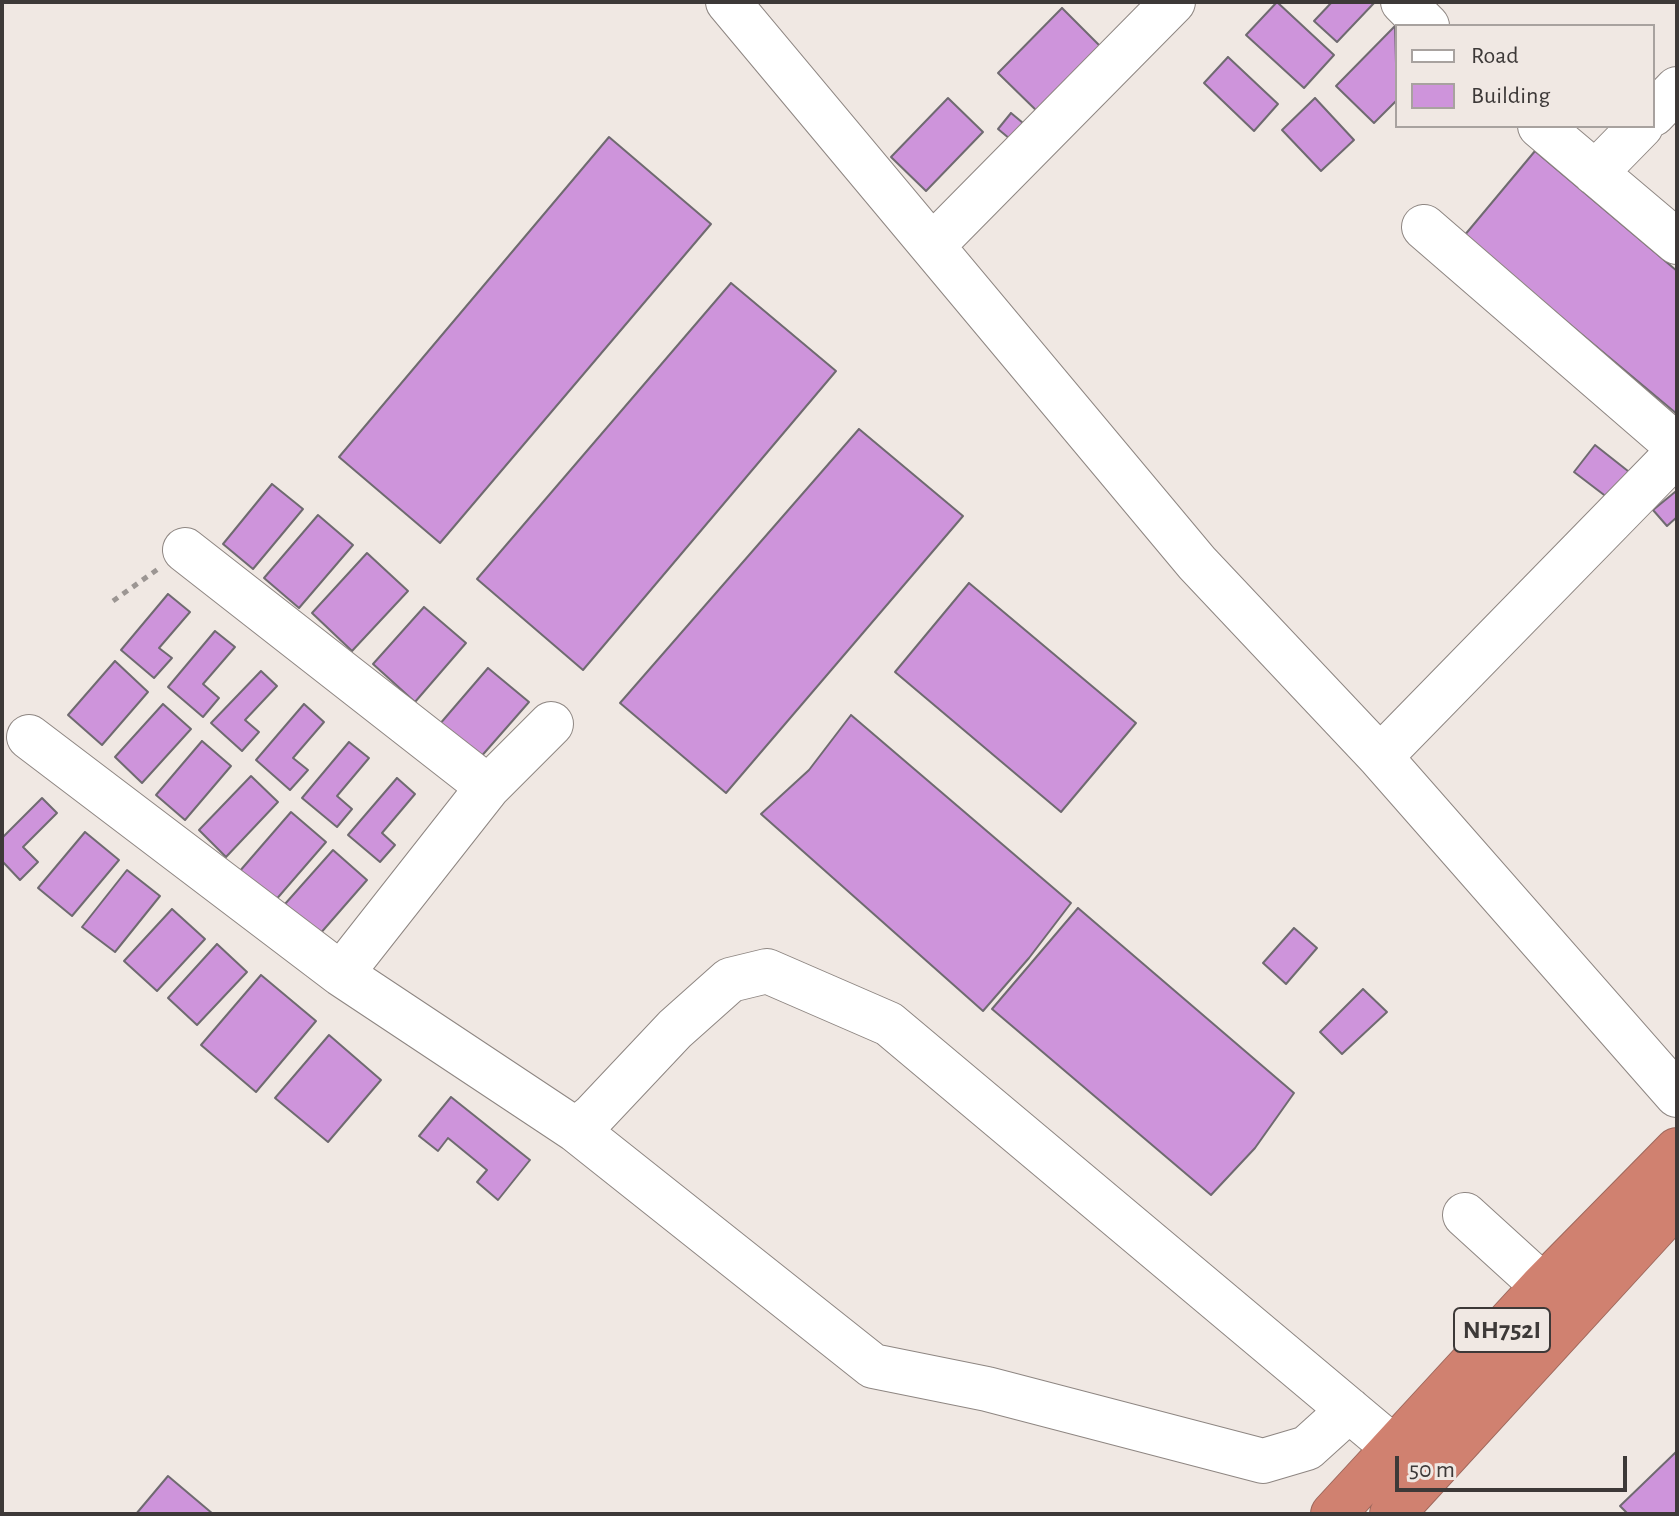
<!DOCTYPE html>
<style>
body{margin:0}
#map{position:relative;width:1679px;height:1516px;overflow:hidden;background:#f0e8e3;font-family:"Alegreya Sans",sans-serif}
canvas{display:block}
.frame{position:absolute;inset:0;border:4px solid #3d3938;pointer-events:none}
.legend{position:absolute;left:1395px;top:24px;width:260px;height:104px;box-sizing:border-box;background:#f0e8e3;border:2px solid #a8a29f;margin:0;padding:10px 14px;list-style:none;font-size:24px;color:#3d3938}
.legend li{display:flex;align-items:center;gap:16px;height:40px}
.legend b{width:40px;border:2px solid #a8a29f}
.scale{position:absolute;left:1395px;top:1456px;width:232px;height:36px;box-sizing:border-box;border:4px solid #3d3938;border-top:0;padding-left:10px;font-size:24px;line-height:28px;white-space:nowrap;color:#3d3938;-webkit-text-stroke:6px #f0e8e3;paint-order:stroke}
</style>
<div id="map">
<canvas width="1679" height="1516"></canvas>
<div class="frame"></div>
<ul class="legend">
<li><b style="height:10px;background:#fff"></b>Road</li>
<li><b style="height:22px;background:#ce94db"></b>Building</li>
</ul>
<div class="scale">50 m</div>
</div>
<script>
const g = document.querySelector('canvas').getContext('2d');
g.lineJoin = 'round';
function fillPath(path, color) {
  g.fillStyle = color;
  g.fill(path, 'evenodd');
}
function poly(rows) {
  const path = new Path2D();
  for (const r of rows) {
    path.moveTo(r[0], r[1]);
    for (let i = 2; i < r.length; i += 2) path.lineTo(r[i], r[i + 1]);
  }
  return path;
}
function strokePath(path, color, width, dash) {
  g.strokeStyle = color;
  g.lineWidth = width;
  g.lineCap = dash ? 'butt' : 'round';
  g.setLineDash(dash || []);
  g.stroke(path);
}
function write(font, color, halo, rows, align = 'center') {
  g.font = font + ' "Alegreya Sans",sans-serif';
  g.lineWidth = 6;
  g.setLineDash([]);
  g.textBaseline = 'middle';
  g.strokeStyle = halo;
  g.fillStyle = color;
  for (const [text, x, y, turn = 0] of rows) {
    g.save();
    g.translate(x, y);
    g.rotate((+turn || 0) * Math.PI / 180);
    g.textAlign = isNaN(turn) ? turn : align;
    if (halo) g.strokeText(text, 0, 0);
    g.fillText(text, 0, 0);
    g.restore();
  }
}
const building = poly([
 [1277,2,1334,55,1304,88,1246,35,1277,2],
 [1332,2,1375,2,1337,42,1314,21,1332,2],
 [1062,8,1106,52,1042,116,998,73,1062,8],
 [1395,26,1397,100,1374,123,1336,86,1395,26],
 [1228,57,1278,104,1254,131,1204,83,1228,57],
 [948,98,983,132,926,191,891,157,948,98],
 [1315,98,1354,140,1321,171,1282,130,1315,98],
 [1011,113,1029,128,1016,144,998,129,1011,113],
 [609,137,711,224,440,543,339,457,609,137],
 [1535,151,1677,271,1677,414,1464,236,1535,151],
 [731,283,836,371,583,670,477,579,731,283],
 [859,429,963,516,726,793,620,703,859,429],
 [1595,445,1633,475,1612,501,1574,472,1595,445],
 [272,484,303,509,253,569,223,544,272,484],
 [1675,492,1677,495,1677,517,1667,526,1653,510,1675,492],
 [318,515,353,545,299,608,264,578,318,515],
 [367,553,408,591,352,651,312,613,367,553],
 [969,583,1136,723,1061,812,895,672,969,583],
 [168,594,190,612,159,648,172,658,154,678,121,650,168,594],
 [424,607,466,643,415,702,373,664,424,607],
 [215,631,235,647,203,684,219,698,203,717,168,687,215,631],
 [115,661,148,692,102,745,68,715,115,661],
 [488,668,529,702,479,759,439,725,488,668],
 [261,671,277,686,245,720,259,732,242,751,211,723,261,671],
 [163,704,191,729,142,783,115,757,163,704],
 [304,704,324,722,293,758,308,770,290,790,256,760,304,704],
 [851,715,1071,903,1029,958,983,1011,761,814,809,770,851,715],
 [202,741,231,766,185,820,156,795,202,741],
 [349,742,369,758,337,796,352,809,337,827,302,798,349,742],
 [251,776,278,802,226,857,199,830,251,776],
 [397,778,415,794,382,833,395,845,380,862,348,835,397,778],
 [42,798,57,813,23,847,38,862,20,880,2,861,2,838,42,798],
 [291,812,326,842,274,902,239,872,291,812],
 [85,832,119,860,72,916,38,888,85,832],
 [333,850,367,880,319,935,285,904,333,850],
 [127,870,160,896,115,952,82,927,127,870],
 [1078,908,1294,1093,1255,1148,1211,1195,992,1009,1078,908],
 [172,909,205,939,157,991,124,961,172,909],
 [1294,928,1317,948,1286,984,1263,963,1294,928],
 [217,944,247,972,197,1025,168,998,217,944],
 [261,975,316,1021,256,1092,201,1045,261,975],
 [1363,989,1387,1012,1342,1054,1320,1032,1363,989],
 [329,1035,381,1080,328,1142,275,1098,329,1035],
 [451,1097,530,1160,498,1200,477,1182,487,1170,448,1138,438,1151,419,1136,451,1097],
 [1677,1451,1677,1514,1628,1514,1620,1506,1677,1451],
 [168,1476,213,1514,136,1514,168,1476]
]);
fillPath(building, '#ce94db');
strokePath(building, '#6f6a70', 2);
const minor = poly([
 [728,2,1197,563,1380,757,1677,1095],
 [1403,2,1427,26],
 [1653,114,1677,89],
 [1540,126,1677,242],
 [1595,173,1641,126],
 [1424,227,1677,446],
 [932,246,1173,2],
 [185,550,488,787],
 [551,724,488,787,341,974,576,1130,593,1116,675,1029,730,980,767,971,889,1024,1393,1447],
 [29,737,341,974],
 [1380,757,1677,453],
 [576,1130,873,1366,987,1389,1263,1461,1307,1448,1349,1410],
 [1465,1215,1543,1286]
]);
const highway = poly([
 [1333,1514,1543,1286,1677,1150],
 [1392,1514,1677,1203]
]);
strokePath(minor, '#8e8682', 46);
strokePath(highway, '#9d685c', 46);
strokePath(poly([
 [113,601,158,569]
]), '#9c9693', 5, [6, 6]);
strokePath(minor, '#fff', 44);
strokePath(highway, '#d08170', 44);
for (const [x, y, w] of [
 [1502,1330,96]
]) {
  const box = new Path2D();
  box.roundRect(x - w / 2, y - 22, w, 44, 6);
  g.fillStyle = '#f0e8e3';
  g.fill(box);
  strokePath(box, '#3d3938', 2);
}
write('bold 26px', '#3d3938', null, [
 ["NH752I",1502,1330]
]);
</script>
